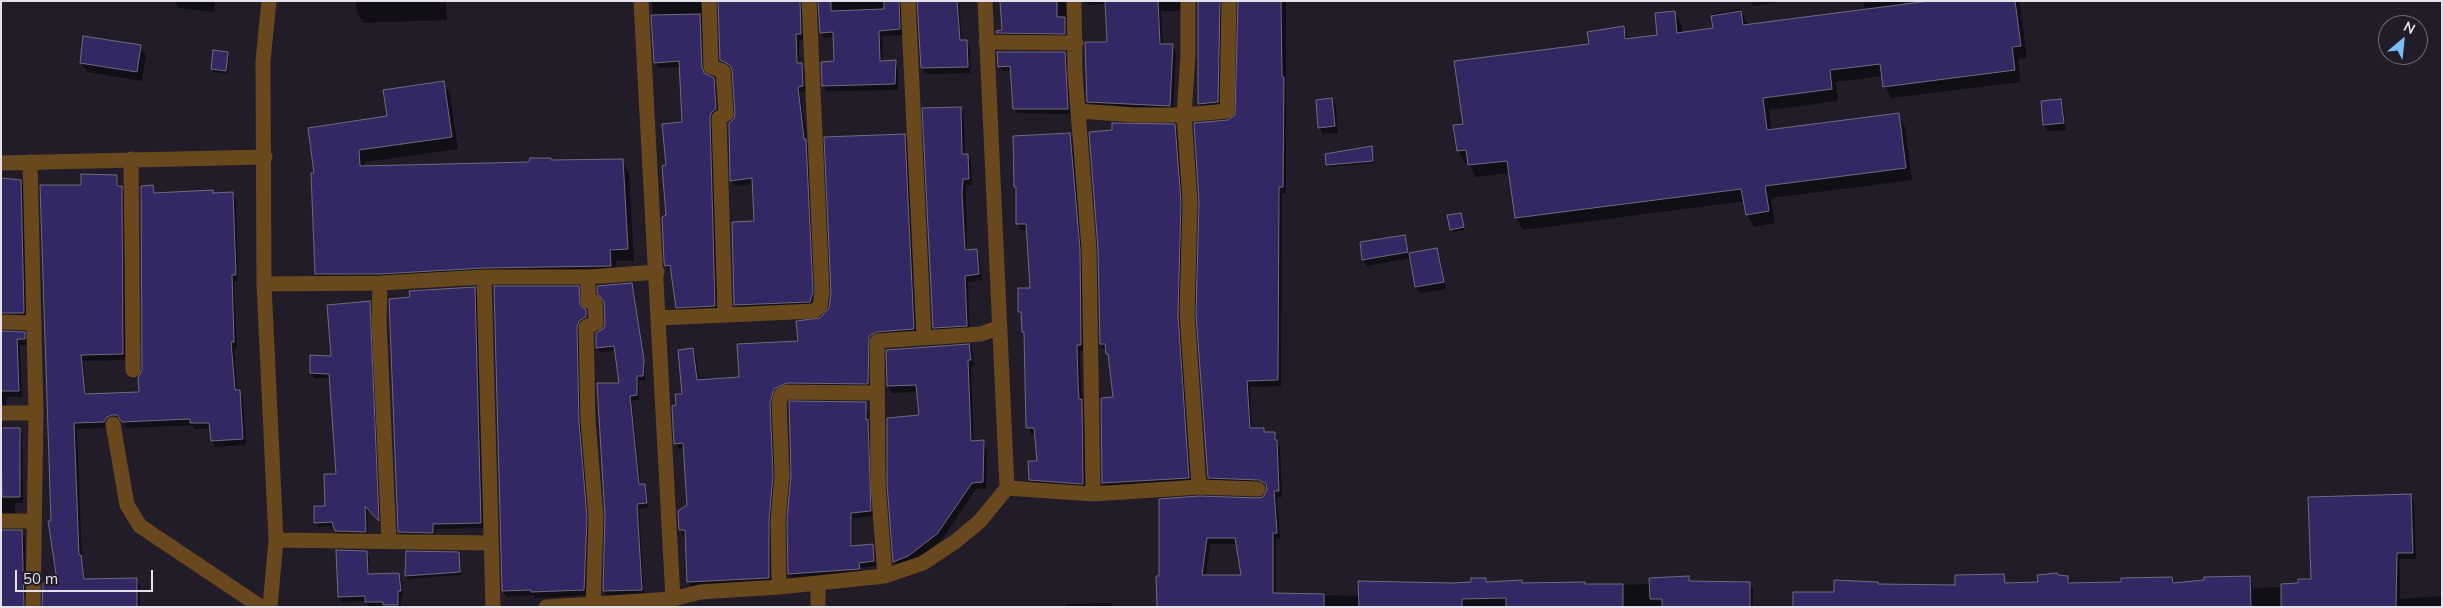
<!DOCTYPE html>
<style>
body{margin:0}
#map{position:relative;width:2443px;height:608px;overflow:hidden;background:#221c29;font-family:Mulish,sans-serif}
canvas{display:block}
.frame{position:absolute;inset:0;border:2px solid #e5e1ea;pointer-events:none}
.north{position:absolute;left:2378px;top:15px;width:50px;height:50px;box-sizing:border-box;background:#221c29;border:1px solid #706b76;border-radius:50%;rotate:28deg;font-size:14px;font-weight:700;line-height:20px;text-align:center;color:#e5e1ea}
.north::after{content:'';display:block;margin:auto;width:18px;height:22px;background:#77bff7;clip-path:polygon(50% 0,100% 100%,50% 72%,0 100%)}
.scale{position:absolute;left:15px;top:570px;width:138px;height:22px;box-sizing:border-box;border:2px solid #e5e1ea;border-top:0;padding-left:6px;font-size:15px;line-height:18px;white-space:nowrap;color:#e5e1ea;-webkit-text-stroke:4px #221c29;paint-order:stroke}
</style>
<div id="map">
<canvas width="2443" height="608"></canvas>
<div class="frame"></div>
<div class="north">N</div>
<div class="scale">50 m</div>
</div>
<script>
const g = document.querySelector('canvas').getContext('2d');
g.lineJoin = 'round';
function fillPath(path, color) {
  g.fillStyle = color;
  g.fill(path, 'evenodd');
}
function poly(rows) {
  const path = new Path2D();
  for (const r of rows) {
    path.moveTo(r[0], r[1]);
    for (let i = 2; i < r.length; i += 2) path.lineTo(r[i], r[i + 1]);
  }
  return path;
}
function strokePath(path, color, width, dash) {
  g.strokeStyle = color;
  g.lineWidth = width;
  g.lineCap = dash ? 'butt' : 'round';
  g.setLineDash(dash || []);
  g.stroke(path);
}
fillPath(poly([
 [215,1,214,12,178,8,175,2],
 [356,1,446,1,447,20,363,23,357,13],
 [652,1,706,1,702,8,704,75,713,79,717,85,719,115,718,312,680,313,677,307,672,271,669,271,666,265,667,166,684,123,681,67,659,68,655,62],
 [720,1,806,1,804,40,799,40,799,64,802,64,805,70,806,92,800,92,808,146,814,307,739,311,735,305,755,222,753,184,735,186,732,180,737,113,734,70,725,66,721,60],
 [818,1,904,1,903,35,882,36,883,62,895,61,898,67,898,90,827,91,823,85,835,63,834,37,824,38,821,32],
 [919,1,959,1,962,41,966,41,970,47,971,73,925,74,922,68],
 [1001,1,1067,1,1068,39,1001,39,997,32,1003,31],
 [1085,1,1185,1,1182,11,1161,11,1163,46,1173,46,1176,52,1173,112,1092,108,1088,102,1109,44,1106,4,1088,5],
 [1199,1,1226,1,1221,109,1203,110,1199,104],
 [1240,1,1286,1,1286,193,1282,193,1281,386,1250,387,1252,430,1263,429,1265,434,1275,434,1280,448,1282,497,1277,497,1280,539,1276,539,1276,594,1360,596,1473,584,1485,579,1488,584,1522,582,1523,584,1585,583,1586,585,1616,585,1650,584,1688,577,1691,582,1749,583,1753,589,1753,607,1159,607,1160,500,1264,498,1268,489,1263,486,1213,484,1209,478,1228,122,1237,116],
 [1210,544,1237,544,1242,576,1206,576],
 [1750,1,1789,1,1753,6],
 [1863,1,1903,1,1904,6,1939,1,2018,1,2020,4,2027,58,2018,59,2021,82,1891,98,1884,86,1883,76,1836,82,1838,101,1769,110,1772,131,1898,115,1905,127,1912,180,1771,198,1775,223,1754,227,1747,214,1745,201,1523,230,1516,218,1510,173,1476,177,1469,163,1465,163,1458,151,1464,125,1590,45,1623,28,1630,40,1658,37,1675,13,1682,25,1682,34,1714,29,1712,14,1740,9,1748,25,1865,11],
 [140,46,146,56,142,81,87,72,81,62],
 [227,53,229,56,227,74,214,72,212,69],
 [1065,54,1067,58,1070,114,1017,113,1014,109,1011,71,1002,71,1000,66],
 [443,82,450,94,458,149,365,162,365,168,622,161,629,173,634,261,616,261,617,278,323,286,316,274,313,174,389,117],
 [1332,100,1336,106,1338,133,1323,134,1319,127],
 [2060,100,2064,107,2066,130,2048,131,2044,125],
 [961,108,964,115,965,156,968,156,971,162,972,185,966,185,967,251,976,251,979,257,982,280,968,282,970,332,938,334,934,327],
 [1175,126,1178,131,1183,208,1180,321,1191,483,1106,488,1103,483,1114,398,1110,358,1107,349,1104,349,1101,344],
 [1070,134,1074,141,1083,257,1084,351,1080,351,1081,391,1085,407,1087,490,1034,487,1030,480,1038,462,1035,435,1032,435,1028,428,1025,335,1022,317,1019,312,1031,289,1028,230,1021,230,1017,223,1014,137],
 [904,135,908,141,917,335,880,337,871,389,777,395,772,584,692,587,688,582,687,535,683,536,680,530,688,506,685,448,679,449,675,443,677,407,683,395,692,349,696,355,699,382,741,378,799,342,830,309],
 [1371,148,1374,163,1329,167,1328,165],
 [116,176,120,187,125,194,126,360,83,361,87,395,141,393,153,186,156,194,232,193,236,199,238,281,234,281,237,348,234,348,237,391,243,397,246,445,215,447,212,440,211,429,195,429,192,425,127,428,122,421,116,421,107,428,77,429,82,559,86,580,136,580,140,586,140,607,44,607,58,581,52,522,83,186],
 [1,179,20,181,24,188,27,319,1,320],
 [1461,215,1464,230,1453,232,1451,229],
 [1405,236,1410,254,1437,249,1440,256,1446,289,1420,293,1416,287,1411,258,1367,266,1363,259],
 [632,284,634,289,645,366,645,380,639,380,639,400,632,400,641,485,644,485,647,490,648,508,639,509,644,594,607,596,604,591,607,517,620,384,616,351,600,352,597,347,605,329],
 [474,288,477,294,484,528,435,529,436,538,402,537,399,532],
 [578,288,581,293,582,308,589,317,589,525,587,595,535,598,534,595,507,597,503,591],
 [369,302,372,307,381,523,367,508,368,536,339,536,334,526,318,527,315,523,326,507,337,475,331,378,314,378,311,373,332,357],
 [338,520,338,522,316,524,316,522],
 [1,332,24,333,28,345,20,345,22,397,6,397,6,410,1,411],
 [969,345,973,352,974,367,971,367,974,442,983,442,987,449,986,489,976,489,941,541,912,563,898,569,895,562,889,484,920,416,918,392,892,393,888,386],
 [865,403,870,423,873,516,853,518,853,548,873,546,875,551,876,566,861,568,862,574,792,579,789,574,789,520],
 [1,423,6,429,19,429,22,435,23,503,15,503,15,518,1,519],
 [2410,496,2414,502,2416,559,2400,559,2400,599,2442,596,2442,607,1795,607,1835,593,1878,585,1957,586,2003,575,2007,584,2039,583,2058,577,2068,577,2071,583,2122,583,2172,579,2175,584,2250,577,2253,588,2282,587,2312,580],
 [21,532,25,538,26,607,1,607],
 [366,552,369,557,370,575,399,575,402,580,403,596,401,597,401,607,369,607,366,601,342,602,339,597],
 [458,553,461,575,407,579,406,576],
 [1111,603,1113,607,1066,607,1066,604]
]), '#0007');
const building = poly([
 [718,1,800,1,801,34,796,34,797,63,802,63,803,86,798,87,804,139,806,139,813,292,810,302,734,305,732,222,754,221,752,178,730,181,729,123,734,119,735,113,732,70,730,65,720,60,718,1],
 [818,1,831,1,831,11,884,9,884,1,899,1,900,29,879,31,880,61,896,60,895,84,822,86,821,62,834,61,833,32,820,33,818,1],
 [917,1,957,1,960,40,967,40,968,67,921,68,917,1],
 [1000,1,1057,1,1057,17,1065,17,1065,34,996,33,996,31,1002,30,1000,1],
 [1105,1,1158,1,1160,44,1173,44,1170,106,1087,102,1085,42,1107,42,1105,1],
 [1198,1,1220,1,1218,102,1198,104,1198,1],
 [1238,1,1281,1,1282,77,1284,77,1283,187,1279,187,1278,380,1247,381,1250,428,1264,428,1264,432,1275,432,1275,440,1277,440,1279,491,1274,491,1277,533,1273,533,1273,593,1324,594,1324,607,1157,607,1156,576,1159,576,1159,499,1199,496,1258,498,1263,497,1267,490,1266,484,1259,480,1208,478,1196,314,1199,202,1194,123,1228,120,1235,115,1238,1],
 [1207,538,1235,538,1241,575,1202,575,1207,538],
 [1929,1,2015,1,2021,46,2012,47,2015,70,1883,87,1880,64,1830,70,1832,89,1763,98,1767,130,1899,113,1906,168,1765,186,1769,211,1746,215,1741,189,1515,218,1507,161,1468,165,1466,150,1457,151,1453,125,1463,124,1454,61,1589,44,1587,32,1624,26,1625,39,1657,35,1655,13,1675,11,1677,33,1713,28,1711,16,1741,11,1743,25,1929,1],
 [700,14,702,67,704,73,714,78,716,109,711,113,710,118,715,306,676,308,670,265,665,266,664,261,662,217,666,215,662,166,666,165,662,124,682,122,679,61,654,63,651,15,700,14],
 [83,36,141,45,137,72,80,63,83,36],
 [213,50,228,52,226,71,211,69,213,50],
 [997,52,1065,52,1068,109,1013,109,1010,66,998,67,997,52],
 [444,81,452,137,359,150,360,166,529,162,530,158,551,158,551,160,623,159,628,249,610,250,611,266,484,268,380,274,315,274,311,173,314,173,308,128,387,116,383,90,444,81],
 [1332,98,1335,126,1318,128,1316,100,1332,98],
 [2061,99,2064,123,2043,125,2041,101,2061,99],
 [961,107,962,154,968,154,969,179,963,179,962,193,965,250,977,249,979,274,965,276,967,326,933,328,922,108,961,107],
 [1112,123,1175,124,1181,202,1178,315,1189,478,1102,483,1101,398,1113,397,1108,354,1106,354,1105,344,1100,344,1098,248,1089,132,1112,130,1112,123],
 [1070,133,1080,249,1081,345,1077,345,1078,383,1079,399,1082,399,1083,484,1081,484,1029,480,1028,461,1037,461,1034,428,1026,428,1024,332,1022,332,1021,312,1018,312,1018,288,1030,288,1026,224,1016,224,1016,187,1014,187,1013,136,1070,133],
 [905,134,914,329,876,332,869,336,868,384,787,383,774,389,770,403,773,475,769,520,769,578,687,582,685,530,679,530,678,511,687,505,683,443,674,444,672,406,676,405,675,394,682,394,678,350,693,348,697,380,739,377,737,344,798,341,796,321,820,318,829,308,831,293,824,137,905,134],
 [1372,146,1373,161,1326,165,1325,154,1372,146],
 [81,174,117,175,117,186,122,186,123,354,81,355,85,394,139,392,138,378,142,370,141,186,153,185,154,193,213,190,213,193,233,192,236,275,232,275,234,342,231,342,235,390,240,390,243,439,211,441,209,423,190,423,190,419,122,422,117,415,112,415,107,417,104,422,74,423,79,555,81,555,84,579,137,578,137,607,42,607,43,583,57,580,48,521,51,521,40,185,81,185,81,174],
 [1,178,21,180,24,313,1,313,1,178],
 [1461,213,1464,227,1450,230,1447,215,1461,213],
 [1405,235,1408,252,1362,260,1360,242,1405,235],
 [1437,248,1444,282,1415,287,1409,253,1437,248],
 [632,283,644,360,643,376,637,376,637,395,630,396,639,484,645,484,647,503,637,504,642,590,603,591,605,517,597,383,619,383,614,346,596,348,596,333,604,328,605,323,604,301,597,293,597,286,632,283],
 [494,286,579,286,580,305,586,310,586,317,579,321,577,327,579,421,587,518,584,590,531,592,531,590,502,591,494,286],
 [475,287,481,523,433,524,433,533,398,532,389,299,410,297,409,291,475,287],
 [370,301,379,521,365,506,366,532,335,531,332,522,314,523,314,506,325,506,324,474,336,474,329,374,310,373,310,355,331,356,327,305,370,301],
 [1,331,25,332,25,339,17,339,19,391,1,391,1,331],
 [969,344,971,360,968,360,971,441,984,440,983,482,972,483,937,534,908,556,893,562,887,484,887,418,919,415,916,385,887,386,886,350,969,344],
 [789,401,866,402,866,420,868,419,871,511,851,513,851,546,873,544,874,561,859,563,860,569,788,574,787,520,791,475,789,401],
 [1,428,20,428,20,497,2,497,1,428],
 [2411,494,2413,553,2397,553,2396,607,2281,607,2281,584,2298,583,2298,579,2311,579,2308,497,2411,494],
 [1,530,22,530,24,607,1,607,1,530],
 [336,550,367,551,368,574,399,573,401,591,398,591,398,605,383,605,383,602,365,602,365,596,338,597,336,550],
 [406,551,459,552,460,572,405,576,406,551],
 [2057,573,2058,575,2068,576,2068,583,2121,582,2121,578,2172,577,2173,583,2204,580,2204,577,2250,576,2251,607,1793,607,1793,592,1834,592,1834,580,1878,582,1878,584,1955,585,1955,575,2004,574,2005,583,2038,582,2037,575,2057,573],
 [1689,576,1689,581,1750,582,1750,607,1662,607,1662,599,1650,599,1649,578,1689,576],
 [1471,578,1486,578,1486,582,1522,580,1522,583,1585,582,1585,584,1623,584,1623,607,1506,607,1506,598,1462,599,1462,607,1359,607,1358,581,1452,583,1471,582,1471,578]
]);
fillPath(building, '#332764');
strokePath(building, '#6d6c7d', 1);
strokePath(poly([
 [269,1,263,61,264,284,276,540,270,607],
 [641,1,673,599],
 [709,1,711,67,723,71,726,114,719,118,725,315],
 [908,1,924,338],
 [1074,1,1075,74,1089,249,1093,494],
 [1188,1,1188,56,1184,115,1190,202,1187,314,1199,487],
 [986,42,1076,43],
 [1079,111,1135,115,1184,115,1227,111,1229,1],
 [131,159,133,370],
 [1,163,265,157],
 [484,277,493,607],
 [588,277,588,301,595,302,596,323,586,327,588,420,596,518,593,607],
 [380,283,379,320,389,541],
 [264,284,380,283,484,277,588,277,657,272],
 [659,318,814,311,820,306,822,292,809,1],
 [1,322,34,323],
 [1,413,36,413,30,162],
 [113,424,127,505,140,526,261,607],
 [1007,488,1093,494,1199,487,1258,489],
 [1,521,33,521],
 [276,540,490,543],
 [885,576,878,484,877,341,981,334,1000,327],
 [818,584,818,607],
 [779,587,778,520,782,475,779,403,781,395,787,392,877,393],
 [33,607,36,413],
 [546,607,673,599,700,592,779,587,885,576,923,563,956,541,980,521,1007,488,985,1]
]), '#6a481e', 15);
</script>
